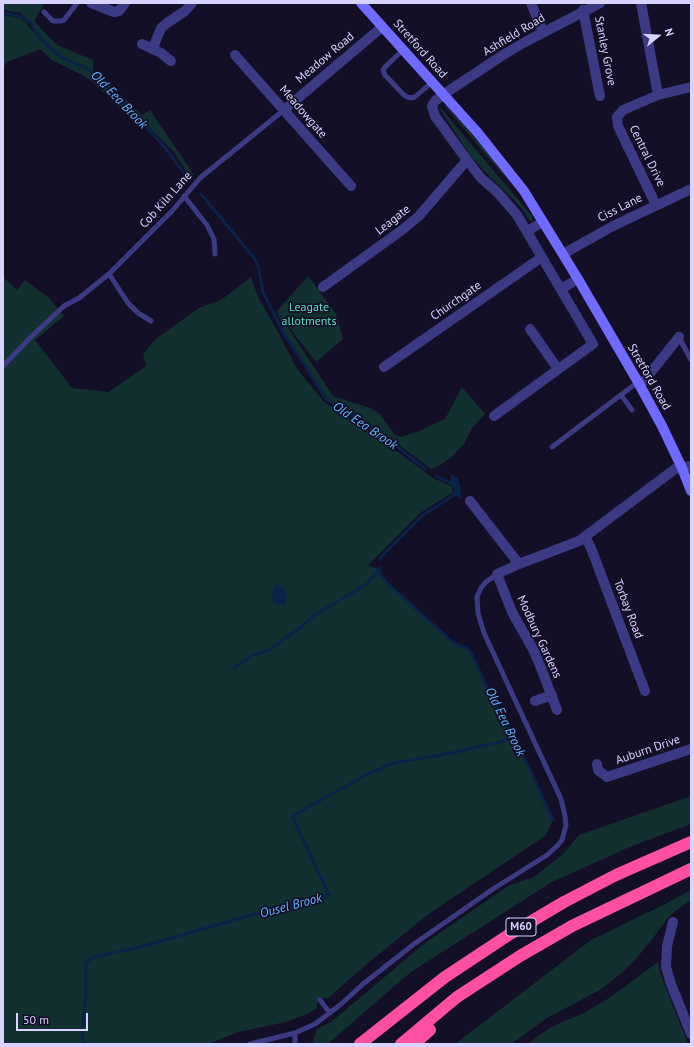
<!DOCTYPE html>
<style>
body{margin:0}
#map{position:relative;width:694px;height:1047px;overflow:hidden;background:#130f26;font-family:"PT Sans",sans-serif}
canvas{display:block}
.frame{position:absolute;inset:0;border:4px solid #d9d4ff;pointer-events:none}
.north{position:absolute;left:638px;top:16px;width:40px;height:40px;-webkit-text-stroke:3px #130f26;paint-order:stroke;rotate:72deg;font-size:11px;font-weight:700;line-height:16px;text-align:center;color:#d9d4ff}
.north::after{content:'';display:block;margin:auto;width:14px;height:18px;background:#d9d4ff;clip-path:polygon(50% 0,100% 100%,50% 72%,0 100%)}
.scale{position:absolute;left:16px;top:1013px;width:72px;height:18px;box-sizing:border-box;border:2px solid #d9d4ff;border-top:0;padding-left:5px;font-size:12px;line-height:14px;white-space:nowrap;color:#d9d4ff;-webkit-text-stroke:3px #130f26;paint-order:stroke}
</style>
<div id="map">
<canvas width="694" height="1047"></canvas>
<div class="frame"></div>
<div class="north">N</div>
<div class="scale">50 m</div>
</div>
<script>
const g = document.querySelector('canvas').getContext('2d');
g.lineJoin = 'round';
function fillPath(path, color) {
  g.fillStyle = color;
  g.fill(path, 'evenodd');
}
function poly(rows) {
  const path = new Path2D();
  for (const r of rows) {
    path.moveTo(r[0], r[1]);
    for (let i = 2; i < r.length; i += 2) path.lineTo(r[i], r[i + 1]);
  }
  return path;
}
function strokePath(path, color, width, dash) {
  g.strokeStyle = color;
  g.lineWidth = width;
  g.lineCap = dash ? 'butt' : 'round';
  g.setLineDash(dash || []);
  g.stroke(path);
}
function write(font, color, halo, rows, align = 'center') {
  g.font = font + ' "PT Sans",sans-serif';
  g.lineWidth = 3.5;
  g.setLineDash([]);
  g.textBaseline = 'middle';
  g.strokeStyle = halo;
  g.fillStyle = color;
  for (const [text, x, y, turn = 0] of rows) {
    g.save();
    g.translate(x, y);
    g.rotate((+turn || 0) * Math.PI / 180);
    g.textAlign = isNaN(turn) ? turn : align;
    if (halo) g.strokeText(text, 0, 0);
    g.fillText(text, 0, 0);
    g.restore();
  }
}
fillPath(poly([
 [3,3,45,3,34,21,57,45,93,60,93,70,142,115,150,110,194,175,191,179,174,152,146,125,141,129,94,83,82,75,52,60,40,49,7,62,3,68,3,15,19,18,25,22,34,32,34,25,20,13,3,10],
 [443,104,445,105,460,121,485,149,509,182],
 [439,106,532,216,533,222,529,220,522,209,513,199,484,171,470,155,441,111],
 [308,276,336,314,343,339,316,362,281,317,333,396,370,408,380,414,394,434,401,437,419,431,445,419,462,387,485,414,472,428,464,444,452,457,437,467,431,469,384,434,328,399,285,334,277,311],
 [3,277,17,290,25,280,48,297,64,316,35,340,72,388,109,392,146,366,143,354,157,338,199,308,221,300,251,277,258,297,279,334,297,369,324,402,379,438,433,478,451,486,453,489,452,493,420,513,368,565,376,568,387,583,455,644,467,648,470,651,486,685,515,738,553,820,545,836,430,913,368,963,328,998,322,998,317,1003,317,1008,307,1014,286,1022,238,1032,209,1044,3,1044],
 [691,796,691,824,632,846,552,882,411,972,346,1028,328,1044,312,1044,317,1029,331,1022,425,943,508,886,534,877,563,854,579,835],
 [691,890,691,900,670,915,653,938,635,960,623,972,600,990,547,1018,511,1044,455,1044,591,940,663,905],
 [658,962,661,975,688,1044,527,1044,551,1027,584,1013,609,998]
]), '#12302f');
fillPath(poly([
 [449,473,458,478,461,491,461,499,454,495,454,489,450,484,451,475],
 [279,584,286,592,287,597,286,602,283,605,274,603,271,597,275,585]
]), '#0c2248');
strokePath(poly([
 [3,13,19,16,31,23,40,38,51,49,62,57,88,69,143,123,166,149,186,176],
 [201,194,255,259,259,269,263,292,284,334,304,364,326,399,384,436,425,469],
 [436,476,453,484],
 [380,559,385,553,422,516,454,495,455,491],
 [379,568,380,574,387,583,455,644,467,648,470,651,486,685,515,738,553,820],
 [234,668,253,655,269,650,301,627,316,614,367,584,379,568],
 [83,1044,82,1033,86,995,86,964,89,960,93,957,140,947,269,910,329,895,292,816,368,774,394,763,451,753,504,741,513,735]
]), '#0c2248', 3);
strokePath(poly([
 [44,12,53,21,60,21,64,20,77,3],
 [403,50,386,66,383,70,385,75,403,94,407,97,411,98,415,97,432,82],
 [184,196,207,225,214,239,215,254],
 [109,274,128,303,138,313,151,321],
 [679,337,691,360],
 [3,366,32,336,64,306,79,298,109,274,173,210,200,178,284,110],
 [621,395,632,410],
 [552,447,638,382],
 [320,1000,330,1013],
 [295,1033,295,1044],
 [250,1044,295,1033,315,1024,340,1005,363,984,414,944,493,889,547,855,557,846,562,840,564,833,566,825,565,816,561,799,484,633,478,613,477,597,481,588,486,582,497,574]
]), '#3d3a85', 5);
strokePath(poly([
 [91,3,114,12,119,11,125,3],
 [531,3,543,32],
 [641,3,658,95],
 [583,10,600,96],
 [142,44,161,53,171,61],
 [153,48,161,28,167,23,185,11,192,3],
 [235,55,351,186],
 [284,110,382,27],
 [656,205,618,126,617,117,623,110,658,95,691,87],
 [527,231,543,222],
 [563,254,613,226,691,189],
 [323,287,402,230,419,216,467,160],
 [561,289,578,279],
 [530,329,558,369],
 [384,367,542,257],
 [640,386,679,337],
 [494,416,593,344,517,215,497,192,481,178,467,160,435,116,432,106,435,101,444,94,503,55,525,42,600,3],
 [470,501,519,564],
 [585,537,591,548,645,691],
 [535,701,552,695],
 [557,710,541,668,534,651,512,612,497,574,519,564,579,541,675,469,691,466],
 [597,764,598,770,607,777,691,749],
 [673,922,667,946,666,967,671,984,691,1034]
]), '#3d3a85', 10);
strokePath(poly([
 [361,3,478,133,524,191,578,279,638,382,662,426,682,468,691,491]
]), '#6f6bff', 10);
strokePath(poly([
 [360,1044,445,977,510,934,564,902,616,875,691,842],
 [401,1044,457,997,520,956,572,926,691,869],
 [414,1044,430,1030]
]), '#ff4fa3', 12);
for (const [x, y, w] of [
 [521,927,30]
]) {
  const box = new Path2D();
  box.roundRect(x - w / 2, y - 9, w, 18, 3);
  g.fillStyle = '#130f26';
  g.fill(box);
  strokePath(box, '#d9d4ff', 1);
}
write('bold 11px', '#d9d4ff', null, [
 ["M60",521,927]
]);
write('12px', '#d9d4ff', '#130f26', [
 ["Ashfield Road",514,35,-31],
 ["Stretford Road",420,49,48],
 ["Stanley Grove",605,51,79],
 ["Meadow Road",325,58,-40],
 ["Meadowgate",303,112,49],
 ["Central Drive",647,156,64],
 ["Cob Kiln Lane",166,200,-48],
 ["Ciss Lane",620,208,-27],
 ["Leagate",393,220,-38],
 ["Churchgate",456,301,-35],
 ["Stretford Road",649,377,60],
 ["Torbay Road",628,609,69],
 ["Modbury Gardens",539,637,65],
 ["Auburn Drive",648,750,-19]
]);
write('12px', '#5fe0c0', '#130f26', [
 ["Leagate",309,308],
 ["allotments",309,322]
]);
write('italic 13px', '#62b6ff', '#130f26', [
 ["Old Eea Brook",119,100,46],
 ["Old Eea Brook",365,426,34],
 ["Old Eea Brook",505,722,64],
 ["Ousel Brook",291,906,-15]
]);
</script>
